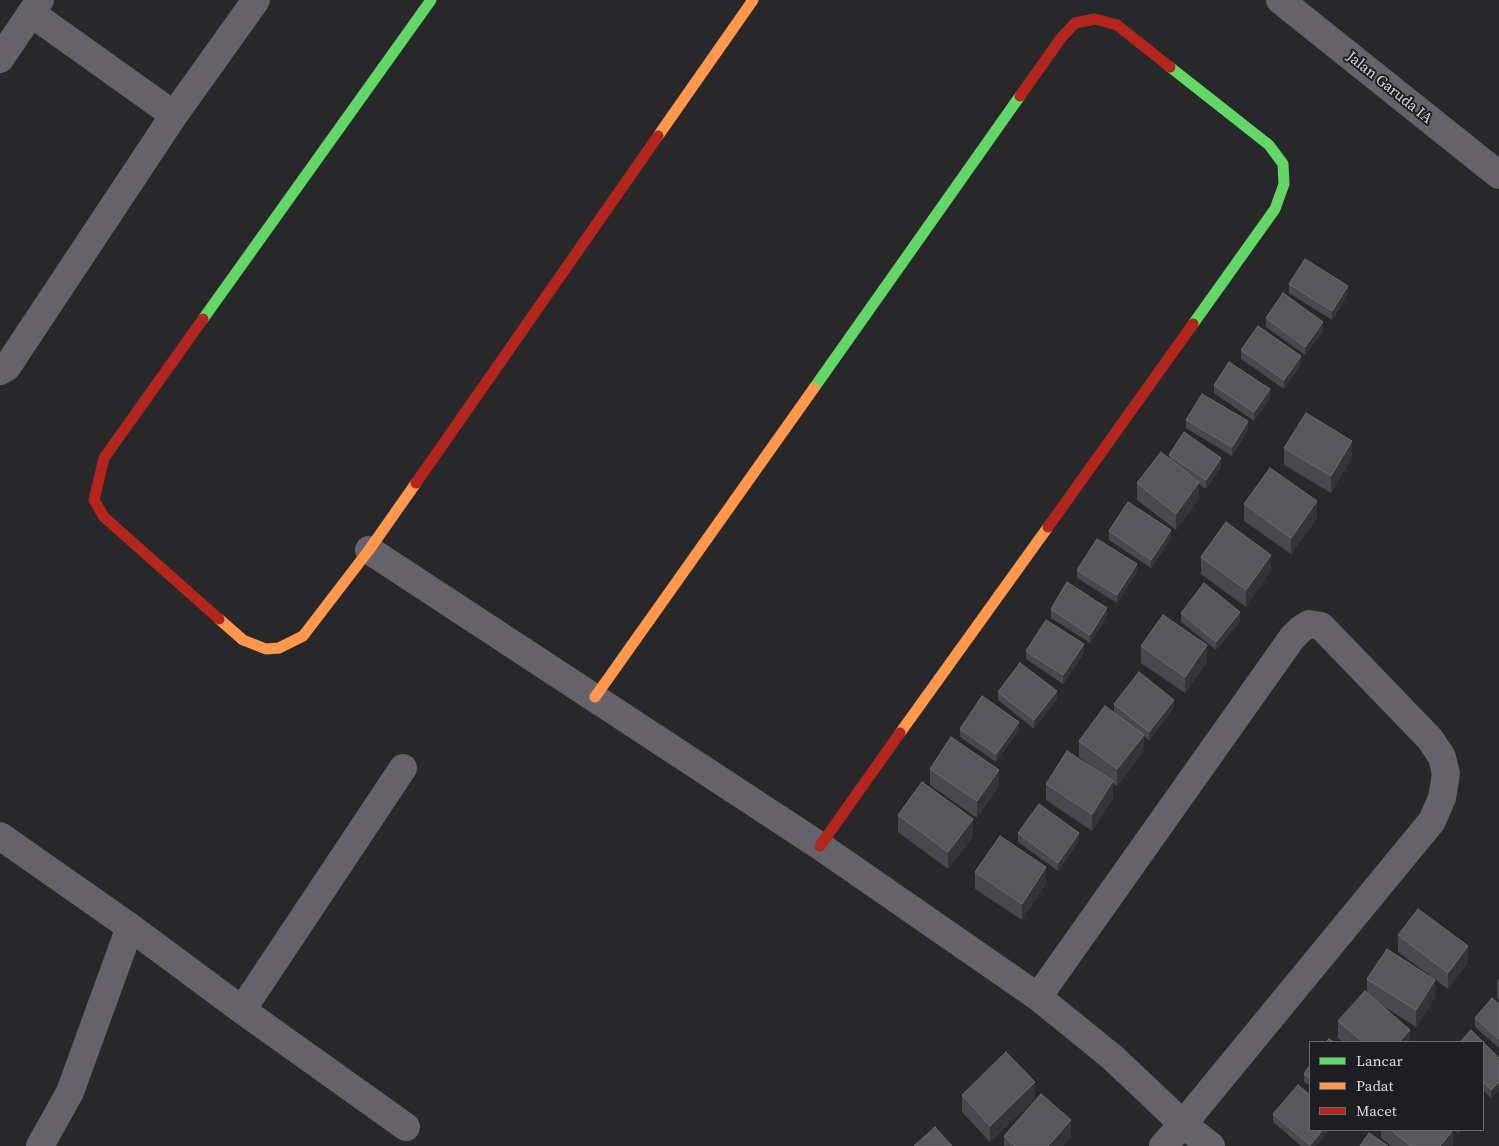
<!DOCTYPE html>
<style>
body{margin:0}
#map{position:relative;width:1499px;height:1146px;overflow:hidden;background:#282729;font-family:"Source Serif 4",serif}
canvas{display:block}
.legend{position:absolute;left:1309px;top:1041px;width:175px;height:90px;box-sizing:border-box;background:#1e1d21;border:1px solid #6a6a6d;margin:0;padding:6px 9px;list-style:none;font-size:15px;color:#dddddf}
.legend li{display:flex;align-items:center;gap:10px;height:25px}
.legend b{width:25px;border:1px solid #6a6a6d}
</style>
<div id="map">
<canvas width="1499" height="1146"></canvas>
<ul class="legend">
<li><b style="height:6px;background:#63d668"></b>Lancar</li>
<li><b style="height:6px;background:#ff974d"></b>Padat</li>
<li><b style="height:6px;background:#b3261e"></b>Macet</li>
</ul>
</div>
<script>
const g = document.querySelector('canvas').getContext('2d');
g.lineJoin = 'round';
function poly(rows) {
  const path = new Path2D();
  for (const r of rows) {
    path.moveTo(r[0], r[1]);
    for (let i = 2; i < r.length; i += 2) path.lineTo(r[i], r[i + 1]);
  }
  return path;
}
function strokePath(path, color, width, dash) {
  g.strokeStyle = color;
  g.lineWidth = width;
  g.lineCap = dash ? 'butt' : 'round';
  g.setLineDash(dash || []);
  g.stroke(path);
}
function fillPath(path, color) {
  g.fillStyle = color;
  g.fill(path, 'evenodd');
}
function write(font, color, halo, rows, align = 'center') {
  g.font = font + ' "Source Serif 4",serif';
  g.lineWidth = 4;
  g.setLineDash([]);
  g.textBaseline = 'middle';
  g.strokeStyle = halo;
  g.fillStyle = color;
  for (const [text, x, y, turn = 0] of rows) {
    g.save();
    g.translate(x, y);
    g.rotate((+turn || 0) * Math.PI / 180);
    g.textAlign = isNaN(turn) ? turn : align;
    if (halo) g.strokeText(text, 0, 0);
    g.fillText(text, 0, 0);
    g.restore();
  }
}
strokePath(poly([
 [1280,0,1499,175],
 [31,13,174,115],
 [0,59,40,0],
 [0,371,7,367,174,115,256,0],
 [369,550,820,846,1038,997,1112,1057,1183,1124,1211,1146],
 [0,836,130,927,242,1010,406,1127],
 [1038,997,1292,638,1301,629,1309,624,1321,626,1430,739,1442,757,1446,774,1442,798,1432,821,1183,1124,1163,1146],
 [242,1010,403,768],
 [40,1146,70,1092,130,927]
]), '#65626c', 28);
strokePath(poly([
 [1170,67,1269,145,1283,164,1284,184,1275,209,1193,324],
 [203,319,431,0],
 [814,388,1020,96]
]), '#63d668', 11);
strokePath(poly([
 [658,136,753,0],
 [219,619,243,640,266,649,279,648,303,636,369,550,416,483],
 [595,697,814,388],
 [900,733,1048,527]
]), '#ff974d', 11);
strokePath(poly([
 [1020,96,1061,38,1075,23,1095,19,1117,25,1170,67],
 [203,319,104,458,94,500,104,517,219,619],
 [416,483,658,136],
 [1048,527,1193,324],
 [820,846,900,733]
]), '#b3261e', 11);
fillPath(poly([
 [1289,284,1348,295,1332,320,1289,293],
 [1266,318,1323,331,1305,355,1266,327],
 [1241,350,1301,364,1284,389,1241,359],
 [1214,385,1270,398,1254,421,1214,393],
 [1186,420,1248,430,1232,456,1186,428],
 [1284,448,1352,457,1331,493,1284,465],
 [1169,455,1221,467,1206,489,1199,484,1199,499,1176,530,1137,500,1137,483,1169,459],
 [1244,504,1317,518,1291,554,1244,521],
 [1109,531,1171,538,1151,568,1109,540],
 [1201,557,1271,571,1246,607,1201,574],
 [1077,570,1137,572,1117,603,1077,578],
 [1051,609,1107,617,1090,643,1051,618],
 [1181,613,1240,621,1216,650,1181,622],
 [1141,646,1207,662,1185,693,1141,663],
 [1026,651,1084,653,1063,684,1026,659],
 [998,692,1057,699,1034,729,998,700],
 [1114,704,1174,708,1149,740,1144,736,1144,751,1117,786,1113,783,1113,798,1092,831,1046,800,1046,784,1099,772,1079,757,1079,741,1114,712],
 [960,729,1019,730,996,762,960,737],
 [930,769,999,786,977,818,930,785],
 [898,815,973,836,948,869,898,832],
 [1018,833,1079,841,1058,871,1018,842],
 [975,872,1046,884,1022,920,975,889],
 [1398,935,1468,962,1448,989,1398,952],
 [1499,978,1499,999,1497,998,1497,981],
 [1367,979,1435,997,1416,1027,1377,1002,1410,1042,1343,1042,1338,1038,1338,1021,1367,993],
 [1499,1004,1499,1048,1475,1027,1475,1018],
 [1483,1042,1499,1058,1491,1098,1483,1090],
 [1310,1065,1310,1086,1304,1082,1304,1074],
 [962,1095,1035,1099,990,1142,962,1112],
 [1273,1114,1316,1146,1301,1146,1273,1122],
 [1381,1130,1453,1130,1453,1146,1391,1146,1381,1138],
 [1454,1130,1461,1130,1458,1133],
 [1004,1136,1071,1137,1063,1146,1004,1146]
]), '#49474f');
fillPath(poly([
 [1348,286,1348,295,1332,320,1332,311],
 [1323,322,1323,331,1305,355,1305,347],
 [1301,356,1301,364,1284,389,1284,380],
 [1270,389,1270,398,1254,421,1254,412],
 [1248,421,1248,430,1232,456,1232,447],
 [1352,441,1352,457,1331,493,1331,476],
 [1221,458,1221,467,1206,489,1206,480],
 [1199,482,1199,499,1176,530,1176,514],
 [1317,501,1317,518,1291,554,1291,538],
 [1171,530,1171,538,1151,568,1151,560],
 [1271,555,1271,571,1246,607,1246,590],
 [1137,564,1137,572,1117,603,1117,595],
 [1107,608,1107,617,1090,643,1090,635],
 [1240,612,1240,621,1216,650,1216,642],
 [1084,644,1084,653,1063,684,1063,675],
 [1207,645,1207,662,1185,693,1185,677],
 [1057,691,1057,699,1034,729,1034,720],
 [1174,700,1174,708,1149,740,1149,732],
 [1019,722,1019,730,996,762,996,754],
 [1144,735,1144,751,1117,786,1117,769],
 [999,770,999,786,977,818,977,801],
 [1113,781,1113,798,1092,831,1092,814],
 [973,819,973,836,948,869,948,852],
 [1079,833,1079,841,1058,871,1058,863],
 [1046,867,1046,884,1022,920,1022,904],
 [1468,946,1468,962,1448,989,1448,973],
 [1435,980,1435,997,1416,1027,1416,1010],
 [1410,1030,1410,1042,1399,1042],
 [1035,1082,1035,1099,990,1142,990,1126],
 [1499,1082,1499,1091,1491,1098,1491,1090],
 [1071,1120,1071,1137,1063,1146,1048,1146],
 [1323,1130,1330,1130,1316,1146,1310,1146],
 [1453,1130,1453,1146,1440,1146]
]), '#353439');
const building = poly([
 [1305,259,1348,286,1332,311,1289,284,1305,259],
 [1283,293,1323,322,1305,347,1266,318,1283,293],
 [1258,326,1301,356,1284,380,1241,350,1258,326],
 [1229,362,1270,389,1254,412,1214,385,1229,362],
 [1202,394,1248,421,1232,447,1186,420,1202,394],
 [1306,413,1352,441,1331,476,1284,448,1306,413],
 [1184,432,1221,458,1206,480,1169,455,1184,432],
 [1161,452,1199,482,1176,514,1137,483,1161,452],
 [1270,468,1317,501,1291,538,1244,504,1270,468],
 [1128,502,1171,530,1151,560,1109,531,1128,502],
 [1226,522,1271,555,1246,590,1201,557,1226,522],
 [1097,539,1137,564,1117,595,1077,570,1097,539],
 [1067,582,1107,608,1090,635,1051,609,1067,582],
 [1204,583,1240,612,1216,642,1181,613,1204,583],
 [1163,615,1207,645,1185,677,1141,646,1163,615],
 [1046,620,1084,644,1063,675,1026,651,1046,620],
 [1020,663,1057,691,1034,720,998,692,1020,663],
 [1139,672,1174,700,1149,732,1114,704,1139,672],
 [982,696,1019,722,996,754,960,729,982,696],
 [1105,706,1144,735,1117,769,1079,741,1105,706],
 [951,737,999,770,977,801,930,769,951,737],
 [1067,751,1113,781,1092,814,1046,784,1067,751],
 [922,782,973,819,948,852,898,815,922,782],
 [1039,804,1079,833,1058,863,1018,833,1039,804],
 [1000,836,1046,867,1022,904,975,872,1000,836],
 [1418,909,1468,946,1448,973,1398,935,1418,909],
 [1387,949,1435,980,1416,1010,1367,979,1387,949],
 [1365,991,1410,1030,1399,1042,1363,1042,1338,1021,1365,991],
 [1492,998,1499,1004,1499,1039,1475,1018,1492,998],
 [1471,1030,1499,1058,1499,1082,1491,1090,1483,1081,1483,1042,1460,1042,1471,1030],
 [1329,1039,1334,1042,1326,1042,1329,1039],
 [1006,1052,1035,1082,990,1126,962,1095,1006,1052],
 [1310,1065,1310,1078,1304,1074,1310,1065],
 [1298,1085,1310,1095,1310,1130,1323,1130,1310,1145,1273,1114,1298,1085],
 [1041,1094,1071,1120,1048,1146,1015,1146,1004,1136,1041,1094],
 [935,1127,952,1146,914,1146,935,1127],
 [1391,1130,1453,1130,1440,1146,1411,1146,1391,1130],
 [1369,1133,1388,1146,1360,1146,1369,1133]
]);
fillPath(building, '#59575e');
strokePath(building, '#6e6c72', 1);
write('15px', '#dddddf', '#1e1d21', [
 ["Jalan Garuda IA",1389,88,39]
]);
</script>
